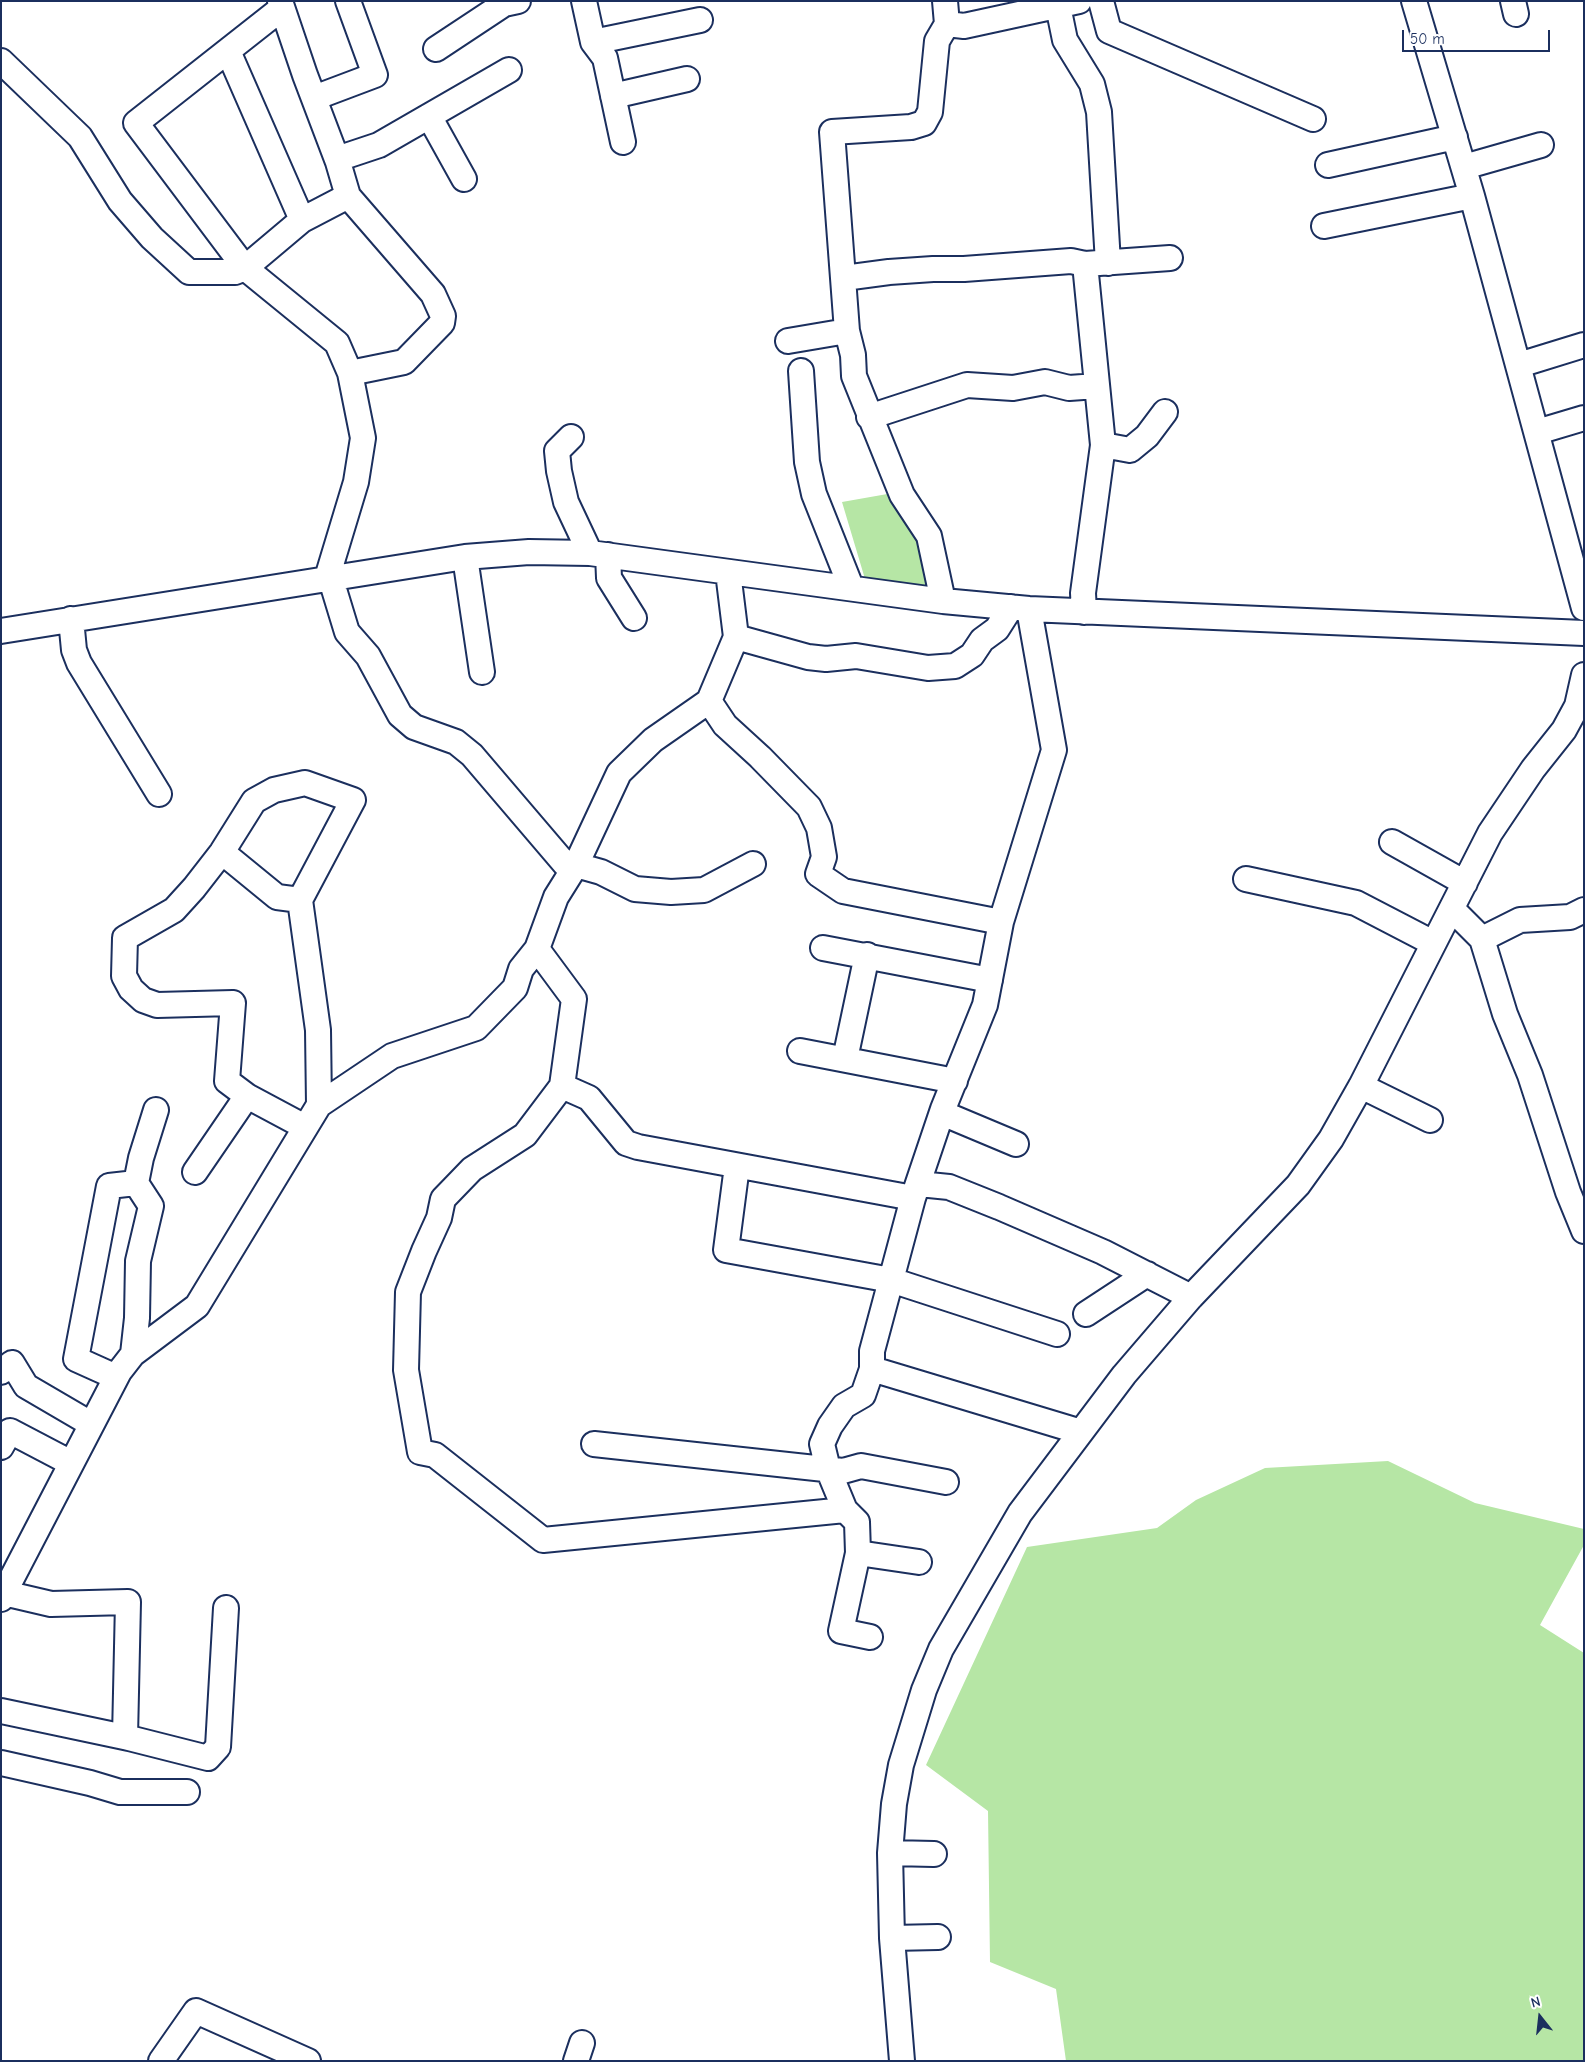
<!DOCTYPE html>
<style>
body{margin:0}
#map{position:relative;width:1585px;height:2062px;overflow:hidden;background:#fff;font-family:"Comic Neue",sans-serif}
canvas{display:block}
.frame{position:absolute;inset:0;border:2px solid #1b2f5e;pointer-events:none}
.north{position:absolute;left:1515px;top:1992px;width:50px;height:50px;-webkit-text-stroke:4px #fff;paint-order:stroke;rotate:344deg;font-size:14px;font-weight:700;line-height:20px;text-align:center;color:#1b2f5e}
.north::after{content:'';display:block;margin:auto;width:18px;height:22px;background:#1b2f5e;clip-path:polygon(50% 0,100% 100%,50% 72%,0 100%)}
.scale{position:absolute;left:1402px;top:30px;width:148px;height:22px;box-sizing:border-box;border:2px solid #1b2f5e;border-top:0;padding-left:6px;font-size:15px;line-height:18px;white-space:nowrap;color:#1b2f5e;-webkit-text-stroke:4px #fff;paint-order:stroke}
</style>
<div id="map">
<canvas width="1585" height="2062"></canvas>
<div class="frame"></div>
<div class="north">N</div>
<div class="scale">50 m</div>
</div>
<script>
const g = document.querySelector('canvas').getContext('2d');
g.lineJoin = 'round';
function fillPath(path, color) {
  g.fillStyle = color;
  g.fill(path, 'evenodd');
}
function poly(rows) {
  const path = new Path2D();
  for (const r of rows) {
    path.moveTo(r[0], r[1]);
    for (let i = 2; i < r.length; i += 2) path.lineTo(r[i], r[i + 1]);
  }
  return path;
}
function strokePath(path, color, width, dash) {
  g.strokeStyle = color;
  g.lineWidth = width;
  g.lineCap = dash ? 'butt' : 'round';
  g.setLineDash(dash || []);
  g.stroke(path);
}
fillPath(poly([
 [893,493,925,537,933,588,865,579,842,502],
 [1388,1461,1475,1503,1584,1529,1584,1545,1540,1625,1584,1653,1584,2061,1066,2061,1056,1989,990,1962,988,1811,926,1765,1027,1547,1157,1528,1196,1500,1265,1468]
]), '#b6e6a5');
const street = poly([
 [280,1,305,75,338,162,348,196,433,294,443,316,442,323,404,362,350,373],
 [584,1,593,42,605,58,623,142],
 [945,1,947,24,964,26,1079,1],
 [1101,1,1109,31,1313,119],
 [1414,1,1472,196,1584,608],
 [1513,1,1516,14],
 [1058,6,1065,40,1092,84,1099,112,1108,263],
 [282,8,136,123,245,268,302,220,348,196],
 [593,42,700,20],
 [436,49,504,4,518,1],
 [228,51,302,220],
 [1,61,80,137,120,201,152,238,189,272,235,272,245,268,337,343,350,373,363,438,356,482,327,578,333,586,347,632,368,656,400,715,414,727,456,742,472,755,565,864,576,865,601,872,635,889,671,892,704,890,753,864],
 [613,96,687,79],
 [314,98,375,75,348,1],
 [429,116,464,179],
 [337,159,379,145,509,70],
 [1328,165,1455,137],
 [1464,167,1541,145],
 [1324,226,1472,196],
 [844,278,889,272,933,269,964,269,1071,261,1085,264,1170,258],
 [788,341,847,331],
 [1519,365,1584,345],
 [801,371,807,462,814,494,851,587],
 [869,417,967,385,1013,388,1045,382,1069,388,1097,386],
 [1537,432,1584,418],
 [571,437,557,451,559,471,566,502,590,553],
 [1103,445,1130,450,1147,436,1165,412],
 [608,555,609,578,634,618],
 [465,557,482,672],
 [943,601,929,536,902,495,854,376,853,355,847,331,832,132,911,127,924,123,930,112,937,41,947,24],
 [1084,612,1083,593,1103,445,1085,264],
 [71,619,74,650,79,663,159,794],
 [1,631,465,557,529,552,590,553,943,601,1029,609,1584,633],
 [736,637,808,657,826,659,856,656,928,668,955,666,972,655,982,640,997,629,1011,607],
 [709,701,725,725,760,757,809,807,819,828,824,857,818,874,843,891,1001,922],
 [1392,842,1465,883],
 [222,852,277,897,300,900],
 [1246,879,1356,903,1433,943],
 [1452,909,1482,939,1505,1014,1530,1075,1568,1192,1584,1231],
 [1482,939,1520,920,1570,917,1584,910],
 [823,948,990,980],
 [537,949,574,999,562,1086,589,1098,626,1143,638,1147,913,1198],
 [800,1051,955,1081],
 [845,1059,867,955],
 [562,1086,525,1135,472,1169,443,1199,439,1218,424,1251,408,1292,406,1370,420,1452,435,1455,543,1540,845,1510],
 [1361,1086,1430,1120],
 [942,1113,1016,1144],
 [305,1127,247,1096,227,1081,233,1003,157,1005,143,1000,131,989,124,976,125,938,174,910,194,888,222,852,254,801,274,790,305,783,353,800,300,900,318,1030,319,1105],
 [737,1166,726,1250,891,1280,1057,1334],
 [195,1172,247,1096],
 [136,1183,141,1158,156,1110],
 [919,1184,949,1187,999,1207,1103,1252,1191,1297],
 [1086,1314,1147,1274],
 [872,1369,1081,1432],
 [1,1372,12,1363,26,1386,91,1424],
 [116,1377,76,1359,109,1186,136,1183,151,1206,138,1261,137,1318,133,1354],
 [594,1444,843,1471,861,1466,946,1482],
 [1,1447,10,1431,71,1463],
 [858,1553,919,1562],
 [4,1593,51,1604,128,1602,125,1737,208,1758,218,1747,226,1608],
 [1,1599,119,1372,133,1354,197,1306,319,1105,392,1056,476,1028,515,988,521,969,537,949,556,897,576,865,619,773,653,740,709,701,736,637,728,572],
 [870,1637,841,1631,858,1553,857,1522,845,1510,828,1469,822,1444,830,1426,844,1406,863,1395,872,1369,872,1351,913,1198,943,1109,985,1005,1001,922,1054,750,1029,609],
 [1,1711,129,1738],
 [1,1763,90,1783,120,1792,187,1792],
 [890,1853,934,1854],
 [892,1938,938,1937],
 [161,2061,196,2011,308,2061],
 [576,2061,582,2043],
 [902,2061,892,1938,890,1853,894,1804,901,1765,924,1690,941,1649,1020,1513,1124,1375,1191,1297,1298,1185,1331,1139,1361,1086,1490,833,1533,769,1564,730,1577,706,1584,675]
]);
strokePath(street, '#1b2f5e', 28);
strokePath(street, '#fff', 24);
</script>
